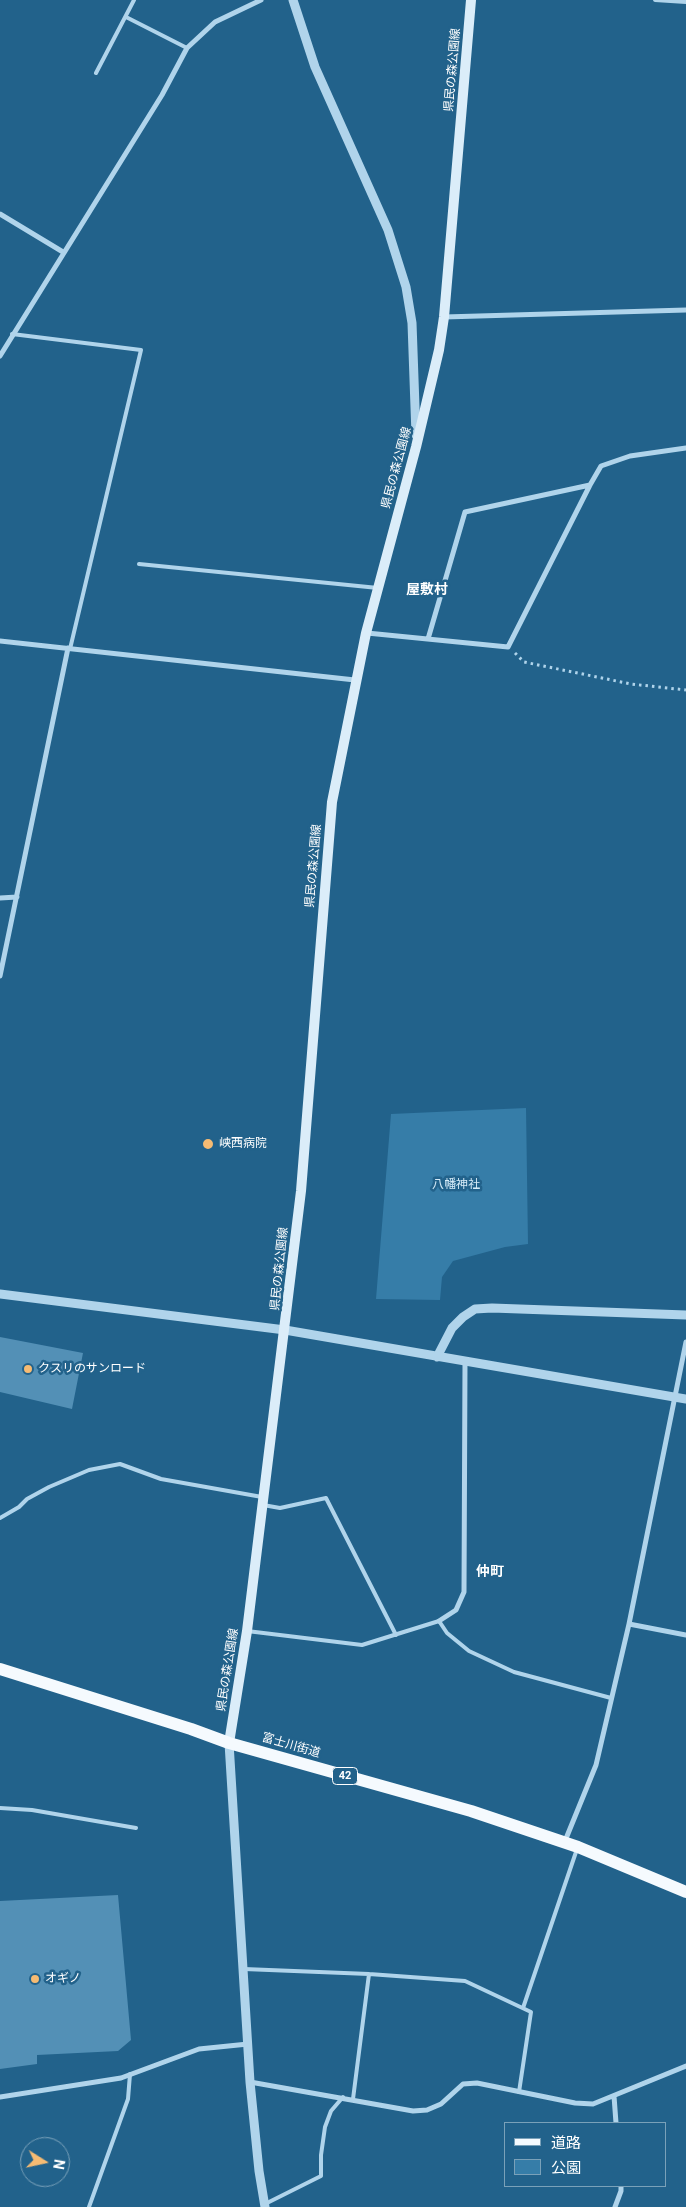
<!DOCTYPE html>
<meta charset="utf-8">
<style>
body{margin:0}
#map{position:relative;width:686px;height:2207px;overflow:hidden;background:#22628b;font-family:Roboto,"Noto Sans JP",sans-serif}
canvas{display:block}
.legend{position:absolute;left:504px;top:2122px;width:162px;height:65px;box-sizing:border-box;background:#22628b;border:1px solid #7aa1b9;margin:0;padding:6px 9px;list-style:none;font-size:15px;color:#fff}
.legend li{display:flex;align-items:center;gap:10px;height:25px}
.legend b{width:25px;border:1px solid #7aa1b9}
.north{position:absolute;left:20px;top:2137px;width:50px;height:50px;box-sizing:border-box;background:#22628b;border:1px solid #7aa1b9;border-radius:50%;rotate:100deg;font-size:14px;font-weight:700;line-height:20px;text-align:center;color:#fff}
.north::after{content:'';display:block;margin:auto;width:18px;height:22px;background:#f6bb73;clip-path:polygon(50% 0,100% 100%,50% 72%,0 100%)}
</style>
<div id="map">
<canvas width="686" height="2207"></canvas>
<ul class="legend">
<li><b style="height:6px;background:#f5fafe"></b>道路</li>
<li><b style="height:14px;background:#367da8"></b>公園</li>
</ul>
<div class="north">N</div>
</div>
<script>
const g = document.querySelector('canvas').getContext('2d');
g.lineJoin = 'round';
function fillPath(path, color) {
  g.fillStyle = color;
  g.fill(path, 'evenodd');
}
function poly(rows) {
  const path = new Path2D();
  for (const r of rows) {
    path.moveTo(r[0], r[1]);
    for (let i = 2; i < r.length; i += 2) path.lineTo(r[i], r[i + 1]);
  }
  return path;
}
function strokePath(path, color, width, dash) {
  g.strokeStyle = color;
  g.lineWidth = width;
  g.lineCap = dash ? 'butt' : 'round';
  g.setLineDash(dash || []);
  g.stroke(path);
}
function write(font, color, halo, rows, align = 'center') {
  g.font = font + ' Roboto,"Noto Sans JP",sans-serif';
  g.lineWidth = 5;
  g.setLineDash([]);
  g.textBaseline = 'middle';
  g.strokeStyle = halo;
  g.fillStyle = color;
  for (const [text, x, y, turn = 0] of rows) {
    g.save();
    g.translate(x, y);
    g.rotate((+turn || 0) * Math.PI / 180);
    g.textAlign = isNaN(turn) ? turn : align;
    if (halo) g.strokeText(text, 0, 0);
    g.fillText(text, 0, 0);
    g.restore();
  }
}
fillPath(poly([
 [526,1108,528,1244,505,1247,453,1261,442,1277,440,1300,376,1299,391,1114]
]), '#367da8');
fillPath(poly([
 [0,1337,83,1353,72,1409,0,1392],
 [118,1895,131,2040,118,2051,37,2055,37,2064,0,2069,0,1901]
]), '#5390b6');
strokePath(poly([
 [515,653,524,662,631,684,686,690]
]), '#b0d4eb', 3, [2.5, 4]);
strokePath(poly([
 [655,0,686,2],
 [126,17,187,48],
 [96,73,134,0],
 [12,334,141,350,70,649],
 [139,564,378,588],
 [263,1505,280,1508,326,1498,396,1635],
 [0,1518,19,1507,27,1499,49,1487,89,1470,120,1464,161,1479,262,1497],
 [247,1631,362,1645,439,1621,447,1633,469,1651,514,1672,611,1698],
 [0,1808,32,1810,136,1828],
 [244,1969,369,1974,465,1981,531,2012,519,2092],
 [523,2008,577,1849],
 [353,2099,369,1974],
 [265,2204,321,2176,321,2155,325,2127,331,2111,343,2097],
 [89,2207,128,2099,130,2074]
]), '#b0d4eb', 4);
strokePath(poly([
 [0,214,63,252],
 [444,317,686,310],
 [0,356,162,95,187,48,215,22,261,0],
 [367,633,508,647,590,485,601,466,630,456,686,448],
 [428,639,465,512,590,485],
 [0,641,355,680],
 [0,898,17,897],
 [0,976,68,648],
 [439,1621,456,1610,464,1592,465,1363],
 [629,1624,686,1635],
 [565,1841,596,1765,629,1624,686,1342],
 [250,2082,413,2111,427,2110,441,2104,463,2084,477,2083,575,2103,593,2104,686,2066],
 [614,2096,616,2123],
 [0,2097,121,2078,199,2049,248,2044],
 [615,2207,621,2191,621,2186]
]), '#b0d4eb', 5);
strokePath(poly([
 [293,0,315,67,388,230,406,287,412,323,416,435],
 [0,1294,285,1330,686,1399],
 [437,1357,452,1328,463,1317,475,1309,492,1308,686,1315],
 [229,1743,250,2082,259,2171,265,2207]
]), '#b0d4eb', 9);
strokePath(poly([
 [229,1743,247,1631,301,1191,332,802,366,633,416,447,439,350,444,317,471,0]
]), '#dbedf9', 10);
strokePath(poly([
 [0,1669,191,1729,229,1743,471,1811,578,1847,686,1892]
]), '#f5fafe', 12);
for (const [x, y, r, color] of [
 [208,1144,6,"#f6bb73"],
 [28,1369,5,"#f6bb73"],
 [35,1979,5,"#f6bb73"]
]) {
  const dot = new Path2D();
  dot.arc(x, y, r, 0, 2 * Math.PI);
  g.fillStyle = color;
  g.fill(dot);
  strokePath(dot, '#22628b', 2);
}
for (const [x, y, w] of [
 [345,1776,25]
]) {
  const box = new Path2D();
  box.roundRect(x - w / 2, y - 8.5, w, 17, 4);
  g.fillStyle = '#22628b';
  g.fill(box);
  strokePath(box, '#fff', 1);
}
write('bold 11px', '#fff', null, [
 ["42",345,1776]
]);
write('12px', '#fff', '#22628b', [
 ["県民の森公園線",453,70,-85],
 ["県民の森公園線",397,468,-75],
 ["県民の森公園線",314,866,-85],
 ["県民の森公園線",280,1269,-84],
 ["県民の森公園線",228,1670,-81],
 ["富士川街道",291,1746,16]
]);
write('12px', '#fff', '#22628b', [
 ["峡西病院",219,1144],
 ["クスリのサンロード",38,1369],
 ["オギノ",45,1979]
], 'left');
write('12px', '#d5ebf8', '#22628b', [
 ["八幡神社",456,1185]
]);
write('bold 14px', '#fff', '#22628b', [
 ["屋敷村",427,590],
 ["仲町",490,1572]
]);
</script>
